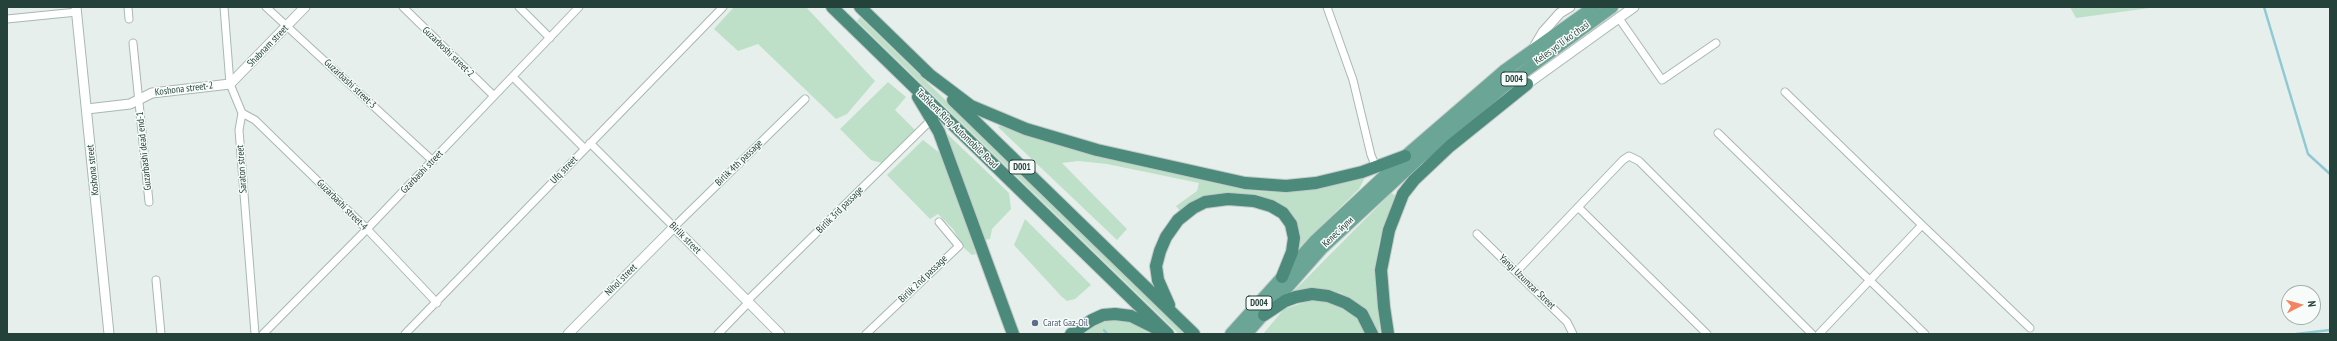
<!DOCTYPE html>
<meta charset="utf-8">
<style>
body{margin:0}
#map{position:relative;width:2337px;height:341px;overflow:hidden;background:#e6efeb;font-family:"PT Sans Narrow",sans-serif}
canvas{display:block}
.frame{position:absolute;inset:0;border:8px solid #24423a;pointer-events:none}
.north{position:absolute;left:2281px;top:285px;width:40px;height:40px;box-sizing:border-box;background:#f7fbf9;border:1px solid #a3b1ad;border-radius:50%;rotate:84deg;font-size:11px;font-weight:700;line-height:16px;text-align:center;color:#24423a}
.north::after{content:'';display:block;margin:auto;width:14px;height:18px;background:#f4845f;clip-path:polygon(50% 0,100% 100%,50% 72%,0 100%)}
</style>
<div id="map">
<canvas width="2337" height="341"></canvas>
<div class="frame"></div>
<div class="north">N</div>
</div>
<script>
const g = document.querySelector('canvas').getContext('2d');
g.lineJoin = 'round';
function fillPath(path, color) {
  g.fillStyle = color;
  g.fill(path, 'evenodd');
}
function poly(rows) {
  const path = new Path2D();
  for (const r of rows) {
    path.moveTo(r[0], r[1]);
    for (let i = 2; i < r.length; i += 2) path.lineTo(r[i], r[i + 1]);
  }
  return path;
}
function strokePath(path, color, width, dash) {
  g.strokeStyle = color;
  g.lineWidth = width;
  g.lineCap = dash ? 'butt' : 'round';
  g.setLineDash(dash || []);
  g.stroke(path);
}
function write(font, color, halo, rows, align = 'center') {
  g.font = font + ' "PT Sans Narrow",sans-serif';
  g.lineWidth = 3;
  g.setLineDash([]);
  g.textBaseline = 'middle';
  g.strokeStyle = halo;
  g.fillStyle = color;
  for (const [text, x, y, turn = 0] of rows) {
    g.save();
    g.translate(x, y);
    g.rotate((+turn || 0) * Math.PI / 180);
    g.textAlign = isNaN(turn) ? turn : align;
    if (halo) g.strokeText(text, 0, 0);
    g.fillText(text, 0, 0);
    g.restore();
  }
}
fillPath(poly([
 [734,7,806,7,875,81,847,114,836,119,758,44,738,51,714,29],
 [2070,7,2157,7,2076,18],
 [860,17,1186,334,1179,334,857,21],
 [888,82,906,97,895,110,916,131,882,163,871,160,840,129],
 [1000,126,1219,184,1256,191,1273,192,1311,189,1329,186,1366,175,1359,189,1296,251,1297,224,1292,215,1284,207,1265,199,1180,211,1176,206,1197,191,1199,183,1107,164,1078,161,1062,163,1127,229,1117,240,998,127],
 [941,128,1009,193,1011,209,992,229,990,239,983,240],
 [923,140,945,157,976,254,972,255,963,247,953,229,938,214,930,219,887,175],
 [1391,193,1397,196,1379,242,1376,268,1380,334,1377,334,1364,311,1354,301,1341,293,1321,288,1292,293],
 [1025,219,1091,285,1075,299,1067,301,1061,296,1014,245],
 [1321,297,1355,314,1367,334,1263,334,1284,309],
 [1106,319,1126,319,1150,334,1083,334]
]), '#bfe0c8');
strokePath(poly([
 [2264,7,2308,154,2330,174],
 [1104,330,1107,334],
 [2296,334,2330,330]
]), '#8ec9d4', 2.5);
const minor = poly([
 [128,7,129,19],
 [224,7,230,84,242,113,239,130,255,334],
 [266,7,433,161],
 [403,7,494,96],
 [519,7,550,38],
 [1327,7,1353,80,1371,155,1376,167],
 [1618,17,1662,80,1716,43],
 [7,19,77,12],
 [133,43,149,202],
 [513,77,585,149],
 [1785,92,1922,225,1819,334],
 [242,113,255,120,367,229,437,303],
 [1718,133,1925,334],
 [590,143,674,227,805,99],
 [1578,207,1707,334],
 [1922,225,2030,328],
 [1477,234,1567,322,1573,334],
 [1517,271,1623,160,1629,156,1639,161,1812,334],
 [156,280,161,334],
 [747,301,932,119],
 [263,334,367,229,579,7],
 [405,334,723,7],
 [718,334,749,302],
 [866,334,959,246,939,222]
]);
const tertiary = poly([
 [76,7,109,334],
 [1533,49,1543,32,1560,13,1570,7],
 [1527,84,1634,7],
 [87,109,130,104,152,93,230,84,305,7],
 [568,334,674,227,780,334]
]);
const primary = poly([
 [1231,334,1315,241,1409,153,1504,71,1594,7],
 [1246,334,1322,248,1416,161,1502,88,1612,7]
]);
const trunk = poly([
 [832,7,1168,334],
 [860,7,931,76],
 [926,72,971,106,1026,129,1097,150,1245,183,1286,186,1316,183,1362,172,1405,156],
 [918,97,939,132,1013,334],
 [953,100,1194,334],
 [1169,305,1158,280,1156,266,1160,251,1166,237,1178,220,1193,208,1205,202,1228,199,1254,201,1271,206,1283,213,1291,224,1294,238,1292,252,1282,277],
 [1264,315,1285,301,1296,297,1312,294,1328,296,1346,303,1362,314,1372,334],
 [1071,334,1092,320,1103,315,1115,314,1131,316,1159,330],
 [1388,334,1384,307,1381,270,1389,230,1403,194,1414,180,1450,146,1527,84]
]);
strokePath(minor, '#a8b8b2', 9);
strokePath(tertiary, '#a8b8b2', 11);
strokePath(primary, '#c2cac8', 14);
strokePath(trunk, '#c2cac8', 14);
strokePath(minor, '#fff', 7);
strokePath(tertiary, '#fff', 9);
strokePath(primary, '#6aa596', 12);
strokePath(trunk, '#4c8a7c', 12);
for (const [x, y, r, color] of [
 [1035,323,4,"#5c6f8a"]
]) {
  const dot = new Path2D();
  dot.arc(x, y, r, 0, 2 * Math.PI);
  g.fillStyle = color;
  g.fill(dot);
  strokePath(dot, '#f7fbf9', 1.5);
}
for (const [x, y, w] of [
 [1514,79,26],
 [1022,167,26],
 [1259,303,26]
]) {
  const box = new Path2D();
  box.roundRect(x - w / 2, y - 7, w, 14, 3);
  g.fillStyle = '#f7fbf9';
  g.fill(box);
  strokePath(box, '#24423a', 1);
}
write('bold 9px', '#24423a', null, [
 ["D004",1514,79],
 ["D001",1022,167],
 ["D004",1259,303]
]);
write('10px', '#24423a', '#f7fbf9', [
 ["Keles yoʻli koʻchasi",1562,43,-36],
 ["Shabnam street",268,46,-46],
 ["Guzarboshi street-2",448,52,44],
 ["Guzarbashi street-3",350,84,43],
 ["Koshona street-2",184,89,-7],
 ["Tashkent Ring Automobile Road",957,129,44],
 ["Guzarbаshi dead end-1",144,151,-96],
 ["Birlik 4th passage",739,163,-44],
 ["Saraton street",242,169,-94],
 ["Koshona street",93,170,-96],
 ["Ufq street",564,170,-46],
 ["Gzarbashi street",422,172,-46],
 ["Guzarbashi street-4",342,205,45],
 ["Birlik 3rd passage",840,210,-45],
 ["Келес йули",1338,232,-44],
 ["Birlik street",685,238,45],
 ["Birlik 2nd passage",923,279,-44],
 ["Nihol street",621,280,-45],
 ["Yangi Uzumzar Street",1527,282,44]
]);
write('10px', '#4e5e75', '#f7fbf9', [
 ["Carat Gaz-Oil",1043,323]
], 'left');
</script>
